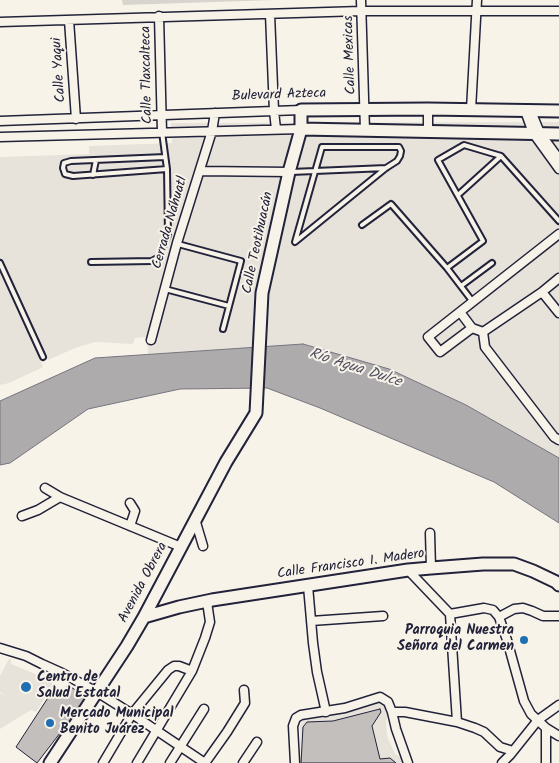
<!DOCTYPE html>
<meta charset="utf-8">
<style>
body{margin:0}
canvas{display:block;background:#f7f3e8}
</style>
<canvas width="559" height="763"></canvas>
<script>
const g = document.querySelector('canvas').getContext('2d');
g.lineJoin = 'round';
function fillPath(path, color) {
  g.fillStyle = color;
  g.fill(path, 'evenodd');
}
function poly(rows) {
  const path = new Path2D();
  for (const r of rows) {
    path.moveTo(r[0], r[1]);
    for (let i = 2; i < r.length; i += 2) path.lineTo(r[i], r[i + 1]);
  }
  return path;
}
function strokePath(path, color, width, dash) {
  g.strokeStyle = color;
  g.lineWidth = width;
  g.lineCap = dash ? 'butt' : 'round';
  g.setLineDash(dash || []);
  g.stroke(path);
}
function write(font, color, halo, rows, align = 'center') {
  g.font = font + ' Kalam,sans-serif';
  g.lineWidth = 4;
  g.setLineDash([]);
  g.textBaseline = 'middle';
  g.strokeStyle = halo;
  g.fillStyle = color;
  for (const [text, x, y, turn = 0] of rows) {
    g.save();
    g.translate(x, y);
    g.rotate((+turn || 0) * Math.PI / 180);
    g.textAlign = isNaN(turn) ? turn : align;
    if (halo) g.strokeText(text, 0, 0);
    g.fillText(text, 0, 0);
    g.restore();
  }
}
fillPath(poly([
 [559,122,559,458,466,405,389,369,303,344,148,354,147,337,135,338,133,344,95,342,75,348,48,360,0,259,0,157,89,154,89,146,172,143,171,123],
 [0,264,43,367,9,383,0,385],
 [9,659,11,659,11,664,55,682,36,712,31,710,0,729,0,693,7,697,0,692,0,676],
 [377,695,389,709,386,722,387,736,395,754,404,759,405,763,301,763,300,726,306,716]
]), '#e7e3db');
fillPath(poly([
 [122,0,275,0,123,5]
]), '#d8d5cf');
const water = poly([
 [303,344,389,369,466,405,559,458,559,523,494,482,320,408,267,388,180,389,88,409,10,463,0,465,0,401,95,358,303,344]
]);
fillPath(water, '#aeabad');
strokePath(water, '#76747f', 1);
const building = poly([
 [68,685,87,698,37,763,16,747,53,690,62,694,68,685],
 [380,709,381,712,372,726,380,759,390,758,396,763,301,763,303,727,307,722,333,721,380,709]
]);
fillPath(building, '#c2bfbd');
strokePath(building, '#22223b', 1);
const lane = poly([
 [322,147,399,147,401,151,400,156,397,161,386,168,295,242,322,147],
 [165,157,71,161,64,163,63,168,65,174,73,176,167,169],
 [291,172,386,168],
 [93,175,96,160],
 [458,195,501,156],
 [362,225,391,204,447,268],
 [178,244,241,261,223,329],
 [91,262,152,261,159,257,168,235,167,169,162,132],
 [0,263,43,357],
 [461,286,492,263],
 [165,289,229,306],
 [473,302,447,268,483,241,438,160,464,145,501,156,559,221]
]);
const street = poly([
 [361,0,365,130],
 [270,14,274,111,276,129],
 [159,16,162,132],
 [69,20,76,119],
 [0,22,361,11,559,11],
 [428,109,428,131],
 [471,110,477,0],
 [525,111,533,133,559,169],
 [531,111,540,133,559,159],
 [0,121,301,110],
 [0,137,301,129],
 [200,171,289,172],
 [559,234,428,337,440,352,472,328,483,332,542,292,559,278],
 [542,292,559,313],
 [460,312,472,328],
 [483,332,485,347,554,437,559,440],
 [151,340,177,243,212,131,215,113],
 [45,488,60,497,181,547],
 [22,516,38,510,60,497],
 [195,519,203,546],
 [130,526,135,511,130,503],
 [430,533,431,568],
 [408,570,450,614,457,722],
 [308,586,313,643,317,672,326,712],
 [450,614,484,608,493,610,499,617,507,640,524,701,531,714,546,728,559,736],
 [499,617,514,609,523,608,532,611,543,616,559,616],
 [311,621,383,616],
 [0,648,26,656,42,664,62,673,97,692,132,714,205,763],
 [392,712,405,712,457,722,475,728,484,732,500,747,513,751],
 [103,763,132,714,168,670,174,666,179,666,192,671],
 [137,763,192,671,205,638,210,622,207,602],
 [170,763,204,709],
 [205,763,227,732,245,703,244,690],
 [243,763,257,742],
 [295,763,293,726,296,718,301,715,345,708,380,697,388,702,392,712,396,729,408,763],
 [502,763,510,755,538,720,559,705],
 [546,763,546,728]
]);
const secondary = poly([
 [301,129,559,134],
 [144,617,179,607,212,600,408,570,431,568,483,564,514,564,533,571,556,582,559,585],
 [50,763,127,646,144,617,226,462,256,413,262,293,289,172,301,129,301,110,428,109,559,111]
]);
strokePath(lane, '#22223b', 8);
strokePath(street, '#22223b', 11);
strokePath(secondary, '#22223b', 15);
strokePath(lane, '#f7f3e8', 4);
strokePath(street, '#f7f3e8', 8);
strokePath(secondary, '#f7f3e8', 11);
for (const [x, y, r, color] of [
 [524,640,5,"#1f6fb2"],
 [26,687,6,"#1f6fb2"],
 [50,723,5,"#1f6fb2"]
]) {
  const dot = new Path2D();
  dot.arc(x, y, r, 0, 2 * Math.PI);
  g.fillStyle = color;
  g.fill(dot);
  strokePath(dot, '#f7f3e8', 2);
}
write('14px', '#22223b', '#f7f3e8', [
 ["Calle Mexicas",351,55,-92],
 ["Calle Yaqui",60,70,-94],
 ["Calle Tlaxcalteca",148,75,-91],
 ["Bulevard Azteca",279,96,-2],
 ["Cerrada Náhuatl",171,223,-74],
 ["Calle Teotihuacán",259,243,-78],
 ["Calle Francisco I. Madero",351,565,-8],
 ["Avenida Obrera",144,583,-62]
]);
write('bold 14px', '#22223b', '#f7f3e8', [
 ["Parroquia Nuestra",514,632,"right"],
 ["Señora del Carmen",514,648,"right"],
 ["Centro de",37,679],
 ["Salud Estatal",37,695],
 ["Mercado Municipal",60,715],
 ["Benito Juárez",60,731]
], 'left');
write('italic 15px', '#535263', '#f7f3e8', [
 ["Río Agua Dulce",355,369,18]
]);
</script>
